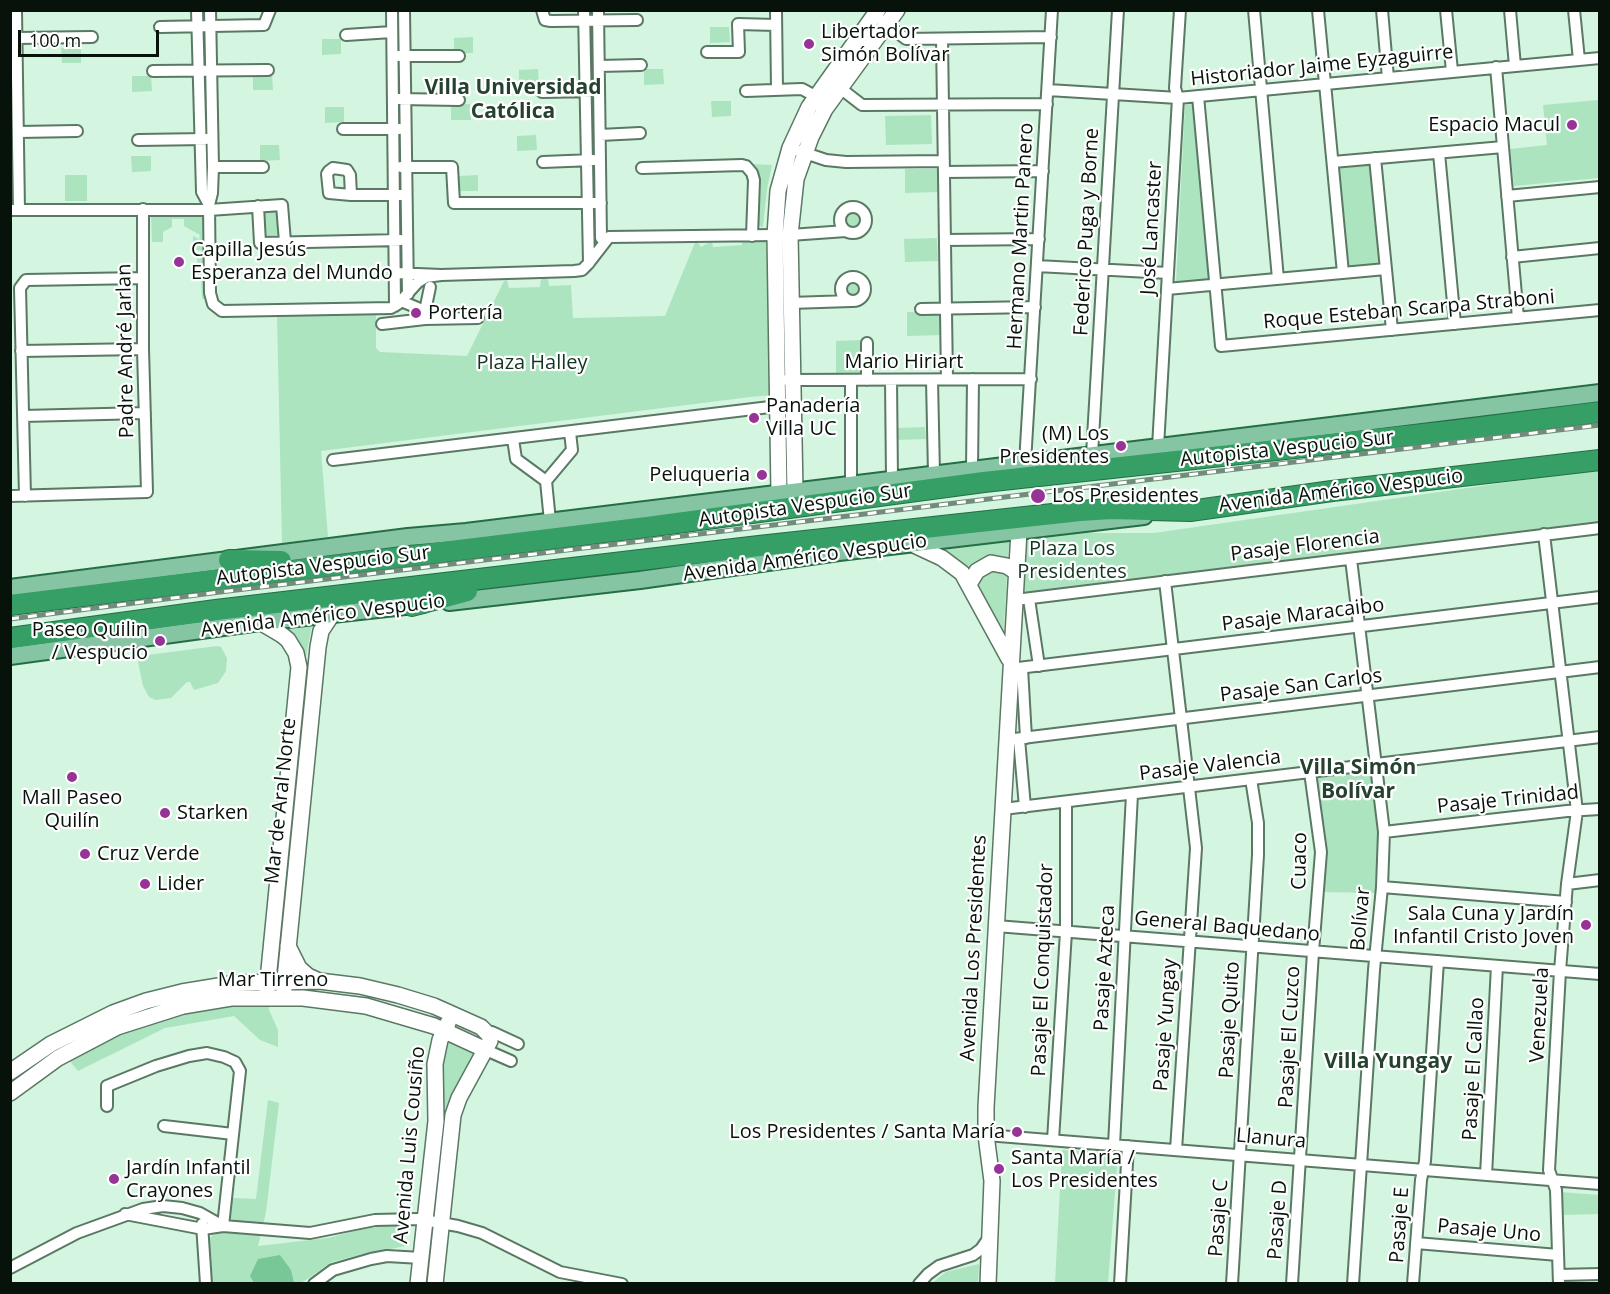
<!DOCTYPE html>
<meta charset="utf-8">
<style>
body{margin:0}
#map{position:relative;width:1610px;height:1294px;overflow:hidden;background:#d4f5df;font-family:"Open Sans",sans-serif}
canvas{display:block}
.frame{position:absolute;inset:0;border:12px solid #06120a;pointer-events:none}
.scale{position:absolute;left:18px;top:30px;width:141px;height:27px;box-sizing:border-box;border:3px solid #06120a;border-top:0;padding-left:8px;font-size:18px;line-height:21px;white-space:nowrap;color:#06120a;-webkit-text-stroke:4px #fff;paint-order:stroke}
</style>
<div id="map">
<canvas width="1610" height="1294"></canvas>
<div class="frame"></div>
<div class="scale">100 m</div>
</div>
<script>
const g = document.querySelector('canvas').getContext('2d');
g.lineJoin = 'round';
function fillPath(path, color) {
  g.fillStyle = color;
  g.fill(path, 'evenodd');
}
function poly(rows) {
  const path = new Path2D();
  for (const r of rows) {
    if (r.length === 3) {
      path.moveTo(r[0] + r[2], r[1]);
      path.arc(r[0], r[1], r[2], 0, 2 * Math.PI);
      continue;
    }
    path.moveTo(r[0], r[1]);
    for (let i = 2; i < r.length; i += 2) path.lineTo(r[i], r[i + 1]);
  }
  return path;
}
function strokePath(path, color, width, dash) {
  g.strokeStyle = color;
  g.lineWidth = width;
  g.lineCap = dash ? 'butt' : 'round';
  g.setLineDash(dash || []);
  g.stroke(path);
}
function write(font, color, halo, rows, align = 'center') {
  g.font = font + ' "Open Sans",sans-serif';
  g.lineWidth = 4.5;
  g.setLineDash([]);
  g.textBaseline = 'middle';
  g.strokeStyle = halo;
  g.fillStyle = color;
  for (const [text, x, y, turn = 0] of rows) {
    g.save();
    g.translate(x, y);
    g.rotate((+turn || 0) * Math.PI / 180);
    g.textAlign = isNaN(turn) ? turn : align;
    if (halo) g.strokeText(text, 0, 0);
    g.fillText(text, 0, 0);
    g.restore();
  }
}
fillPath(poly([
 [710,27,729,27,730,42,710,43],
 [473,37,473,53,454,53,454,38],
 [322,39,341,39,341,54,322,55],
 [61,48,81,48,81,63,62,63],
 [538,69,539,85,519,85,519,70],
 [644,69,663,69,664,84,644,85],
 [272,74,273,90,253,90,253,75],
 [132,76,151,76,152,91,132,92],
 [1599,100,1599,178,1514,186,1510,149,1547,145,1543,105],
 [711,101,731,101,731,116,712,117],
 [470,104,471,120,451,120,451,105],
 [1193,104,1210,280,1176,283,1185,105],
 [325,107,344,107,344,122,325,123],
 [931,115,932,144,886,145,885,116],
 [536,135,537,150,517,151,517,136],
 [260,145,279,145,280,160,260,161],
 [131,156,151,156,151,171,132,172],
 [1374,162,1383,267,1346,270,1335,165],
 [752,164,772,165,767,189,763,227,755,226],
 [938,169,938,192,905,193,905,169],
 [65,175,87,175,87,201,65,201],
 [478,175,478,191,459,191,458,176],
 [261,210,279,210,280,235,262,236],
 [852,220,9],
 [204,213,205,242,193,242,193,236,199,239,200,235,184,226,184,219,172,219,172,227,163,232,163,242,152,242,151,214],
 [937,238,938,261,905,262,904,239],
 [742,239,770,240,773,395,750,397,321,451,328,537,282,543,277,315,376,313,376,348,380,352,467,356,504,281,507,280,509,288,540,287,541,279,548,279,549,286,571,285,573,318,665,316,696,240,701,247,712,241,713,247,742,245],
 [195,245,205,245,206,299,202,299,201,279,198,279,197,257,194,257,194,254,201,254,201,250,195,250],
 [853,289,9],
 [907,312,940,312,940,335,907,336],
 [862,340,863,374,836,375,836,341],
 [925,427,926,439,896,440,896,428],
 [1599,469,1599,525,1021,596,1025,541,1075,531,1097,533,1154,533],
 [1010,538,1007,562,986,558,974,562,965,572,930,548],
 [998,571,1007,575,1003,640,975,589,978,579,989,572],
 [312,625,305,662,283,629],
 [217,646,221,647,227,658,226,671,218,683,194,690,190,682,187,682,171,698,156,700,149,697,143,686,138,662,140,656],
 [1371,768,1380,836,1377,893,1320,892,1313,777],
 [269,1003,269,1010,278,1030,278,1047,260,1040,234,1016,165,1028,78,1071,68,1059,114,1034,179,1010],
 [450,1041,476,1054,441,1168,439,1169,437,1168,440,1073,443,1049],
 [268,1100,279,1103,266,1212,258,1246,328,1238,362,1229,404,1224,406,1246,363,1254,332,1262,301,1283,211,1284,208,1239,213,1235,228,1230,232,1198,256,1199],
 [1062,1150,1118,1153,1108,1283,1055,1283],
 [1560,1192,1599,1195,1599,1214,1562,1215],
 [979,1264,978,1283,932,1283,946,1272]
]), '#ace4bf');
fillPath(poly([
 [280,1255,291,1270,294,1283,254,1283,250,1276,258,1259]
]), '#78c796');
const street = poly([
 [16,10,19,210],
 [197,10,202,192,209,205],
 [210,10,213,167,212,193,209,205,210,293,213,304,222,311,391,308,398,304,418,282,426,277,441,275],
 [392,10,395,306],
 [404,10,408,294],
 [542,10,545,20,551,21,637,20],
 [584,10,589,263],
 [598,10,601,238],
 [776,10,777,90],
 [1254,10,1278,279],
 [1318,10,1343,273],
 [1382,10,1388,78],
 [1446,10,1452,71],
 [1510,10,1515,66],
 [1574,10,1579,60],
 [882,21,906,39,1051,37],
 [160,27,264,25,270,10],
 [346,35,392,32],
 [17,38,92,37],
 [942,39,947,379],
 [707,52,739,52,738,24,776,25],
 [399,56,459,56],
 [599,66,641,65],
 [1496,67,1518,318],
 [153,71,268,70],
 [840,88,862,105,1047,104],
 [1048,90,1178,98,1600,58],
 [746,91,802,89,815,96],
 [542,92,593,91],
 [1198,96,1221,346,1600,310],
 [399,99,459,100],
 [343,129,399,129],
 [19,132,77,131],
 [600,135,640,133],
 [138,140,206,139],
 [799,151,826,160,846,162,944,161],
 [1439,153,1455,324],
 [1375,158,1392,330],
 [543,162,593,160],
 [1333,162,1503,147],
 [213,167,263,167],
 [401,167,452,167,454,203,601,203],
 [642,168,742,165,746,166,752,173,754,180,752,236],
 [944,172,1043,171],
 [351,195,350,175,347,170,333,168,329,171,327,174,329,193,351,195,401,195],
 [1507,196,1600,187],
 [258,206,260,243,400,240],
 [853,220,13],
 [10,210,209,210,282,205,285,242],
 [790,235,846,231],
 [945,240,1039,239],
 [1512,257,1600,248],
 [1037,266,1168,273],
 [395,273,441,275,574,271,582,270,588,264,609,237,775,235],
 [853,289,12],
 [1167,289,1386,269],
 [401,301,425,311,425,319,478,318],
 [790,303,851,301],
 [921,309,1035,307],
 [425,311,430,287],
 [382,324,425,319],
 [21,351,143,349],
 [787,380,1031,379],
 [851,380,851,484],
 [867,380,867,343],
 [891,380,892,479],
 [932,380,934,474],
 [23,416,145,413],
 [513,439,516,459,546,481],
 [1158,447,1178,98,1175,88,1180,10],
 [1092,455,1118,10],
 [333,460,778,406],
 [1025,463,1052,10],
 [972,470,973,379],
 [10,496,147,492,143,349,143,209],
 [25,496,20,288,26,280,143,278],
 [550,521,546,481,572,450,570,432],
 [1544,534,1577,811,1567,884,1560,971,1549,1170,1556,1190,1559,1284],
 [1351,559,1384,832,1382,887,1374,970,1353,1284],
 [1165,581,1196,848,1176,1150],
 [1029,599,1039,666],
 [1015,600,1600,528],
 [1022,668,1026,738],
 [1010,669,1600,597],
 [1019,739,1025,807],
 [1006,740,1600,667],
 [1003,809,1600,737],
 [1384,832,1567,811,1600,809],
 [1567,884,1600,880],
 [1382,887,1566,902],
 [996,926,1600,974],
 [488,1032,492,1032,518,1044],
 [486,1050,511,1061],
 [107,1106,107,1086,156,1066,189,1056,207,1053,224,1057,235,1062,240,1071,223,1226],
 [164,1126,233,1134],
 [986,1135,1600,1184],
 [1053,1140,1066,932,1066,802],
 [1114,1145,1132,794],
 [1486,1175,1497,966],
 [125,1214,203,1229,223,1226,310,1233,375,1220,418,1219,458,1226,482,1233,560,1272,622,1284],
 [202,1224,206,1284],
 [1416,1243,1558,1255],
 [10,1268,77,1233,143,1209,163,1206,182,1208,200,1213,223,1226],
 [1559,1275,1600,1274],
 [314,1284,333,1270,371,1259,387,1256,421,1258],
 [919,1284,928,1274,939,1266,973,1255,981,1249,990,1236],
 [1120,1284,1128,1146],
 [1232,1284,1258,855,1258,823,1251,779],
 [1292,1284,1313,952,1321,852,1310,772],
 [1413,1284,1421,1180,1425,1161,1438,961]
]);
const secondary = poly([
 [795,491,790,235,796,179,811,137,825,109,897,10],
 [779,493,775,235,778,191,790,148,809,107,878,10],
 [912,544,942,558,962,573,1009,659],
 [969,584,977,571,991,563,1007,566,1016,572],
 [260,622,282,635,288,640,296,653,299,667,267,990],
 [288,946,299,968,308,976,319,981],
 [284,989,318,647,321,631,333,613],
 [10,1072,51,1044,113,1013,146,1001,182,992,237,983,319,981,360,986,398,995,434,1006,481,1027,490,1036,490,1041,459,1098,453,1115,435,1284],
 [10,1093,58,1058,117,1027,183,1006,231,998,303,998,366,1006,434,1026,486,1050],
 [418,1284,436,1121,435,1064,440,1040,448,1023],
 [988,1284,992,1181,986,1135,986,1107,1019,531]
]);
const primary = poly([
 [10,588,408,537,466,532,1600,393],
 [449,602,640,580,839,552,1144,516],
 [10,656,260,622,423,604]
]);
const highway = poly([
 [229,560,281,561],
 [10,605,647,527,984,482,1450,431,1600,412],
 [412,606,467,591],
 [10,638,216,610,759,546,1080,511,1111,509,1190,511,1332,491,1600,460]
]);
strokePath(street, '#5b7864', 14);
strokePath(secondary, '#5b7864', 18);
strokePath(primary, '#256e45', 20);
strokePath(highway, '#256e45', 22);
strokePath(street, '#fff', 10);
strokePath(secondary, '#fff', 15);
strokePath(primary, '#86c5a3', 16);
strokePath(highway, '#359f65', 20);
const rail = poly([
 [10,619,220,592,1600,425]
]);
strokePath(rail, '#738b7b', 5);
strokePath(rail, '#fff', 3, [9]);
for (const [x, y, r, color] of [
 [809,44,6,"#973297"],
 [1572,125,6,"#973297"],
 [179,262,6,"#973297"],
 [416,313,6,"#973297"],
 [754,418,6,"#973297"],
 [1121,446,6,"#973297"],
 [762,475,6,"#973297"],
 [1038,496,8,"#973297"],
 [160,641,6,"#973297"],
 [72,777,6,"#973297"],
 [165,813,6,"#973297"],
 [85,854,6,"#973297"],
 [145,884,6,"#973297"],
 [1586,925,6,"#973297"],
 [1017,1132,6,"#973297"],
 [999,1169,6,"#973297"],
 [114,1179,6,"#973297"]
]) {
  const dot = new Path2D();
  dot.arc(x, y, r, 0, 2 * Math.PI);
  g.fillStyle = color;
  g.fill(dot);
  strokePath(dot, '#fff', 2);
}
write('20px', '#06120a', '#fff', [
 ["Libertador",821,32],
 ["Simón Bolívar",821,55],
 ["Espacio Macul",1560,125,"right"],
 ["Capilla Jesús",191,250],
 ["Esperanza del Mundo",191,273],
 ["Portería",428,313],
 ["Panadería",766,406],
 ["Villa UC",766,429],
 ["(M) Los",1109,434,"right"],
 ["Presidentes",1109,457,"right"],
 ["Peluqueria",750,475,"right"],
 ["Los Presidentes",1052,496],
 ["Paseo Quilin",148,630,"right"],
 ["/ Vespucio",148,653,"right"],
 ["Mall Paseo",72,798,"center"],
 ["Quilín",72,821,"center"],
 ["Starken",177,813],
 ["Cruz Verde",97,854],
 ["Lider",157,884],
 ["Sala Cuna y Jardín",1574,914,"right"],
 ["Infantil Cristo Joven",1574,937,"right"],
 ["Los Presidentes / Santa María",1005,1132,"right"],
 ["Santa María /",1011,1158],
 ["Los Presidentes",1011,1181],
 ["Jardín Infantil",126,1168],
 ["Crayones",126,1191]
], 'left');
write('20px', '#06120a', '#fff', [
 ["Historiador Jaime Eyzaguirre",1322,66,-6],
 ["José Lancaster",1152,228,-87],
 ["Federico Puga y Borne",1087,232,-87],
 ["Hermano Martin Panero",1021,236,-87],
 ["Roque Esteban Scarpa Straboni",1409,310,-5],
 ["Padre André Jarlan",126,351,-91],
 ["Mario Hiriart",904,362],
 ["Autopista Vespucio Sur",1287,449,-6],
 ["Avenida Américo Vespucio",1341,491,-7],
 ["Autopista Vespucio Sur",805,506,-8],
 ["Pasaje Florencia",1305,546,-7],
 ["Avenida Américo Vespucio",805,558,-8],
 ["Autopista Vespucio Sur",323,566,-7],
 ["Pasaje Maracaibo",1303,615,-7],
 ["Avenida Américo Vespucio",323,616,-7],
 ["Pasaje San Carlos",1301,686,-7],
 ["Pasaje Valencia",1210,766,-7],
 ["Pasaje Trinidad",1508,800,-6],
 ["Mar de Aral Norte",281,801,-84],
 ["Cuaco",1300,861,-89],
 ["Bolívar",1361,919,-85],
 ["General Baquedano",1227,927,5],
 ["Avenida Los Presidentes",974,948,-87],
 ["Pasaje Azteca",1105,968,-87],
 ["Pasaje El Conquistador",1043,970,-88],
 ["Mar Tirreno",273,980],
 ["Venezuela",1540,1015,-87],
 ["Pasaje Quito",1230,1020,-87],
 ["Pasaje Yungay",1166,1025,-86],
 ["Pasaje El Cuzco",1290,1037,-87],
 ["Pasaje El Callao",1474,1069,-87],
 ["Llanura",1271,1139,5],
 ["Avenida Luis Cousiño",410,1145,-85],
 ["Pasaje C",1219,1218,-86],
 ["Pasaje D",1278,1220,-86],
 ["Pasaje E",1400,1225,-86],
 ["Pasaje Uno",1489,1231,5]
]);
write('20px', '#123521', '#fff', [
 ["Plaza Halley",532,363],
 ["Plaza Los",1072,549],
 ["Presidentes",1072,572]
]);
write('bold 21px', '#25412f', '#fff', [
 ["Villa Universidad",513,88],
 ["Católica",513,112],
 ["Villa Simón",1358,768],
 ["Bolívar",1358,792],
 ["Villa Yungay",1388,1062]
]);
</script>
